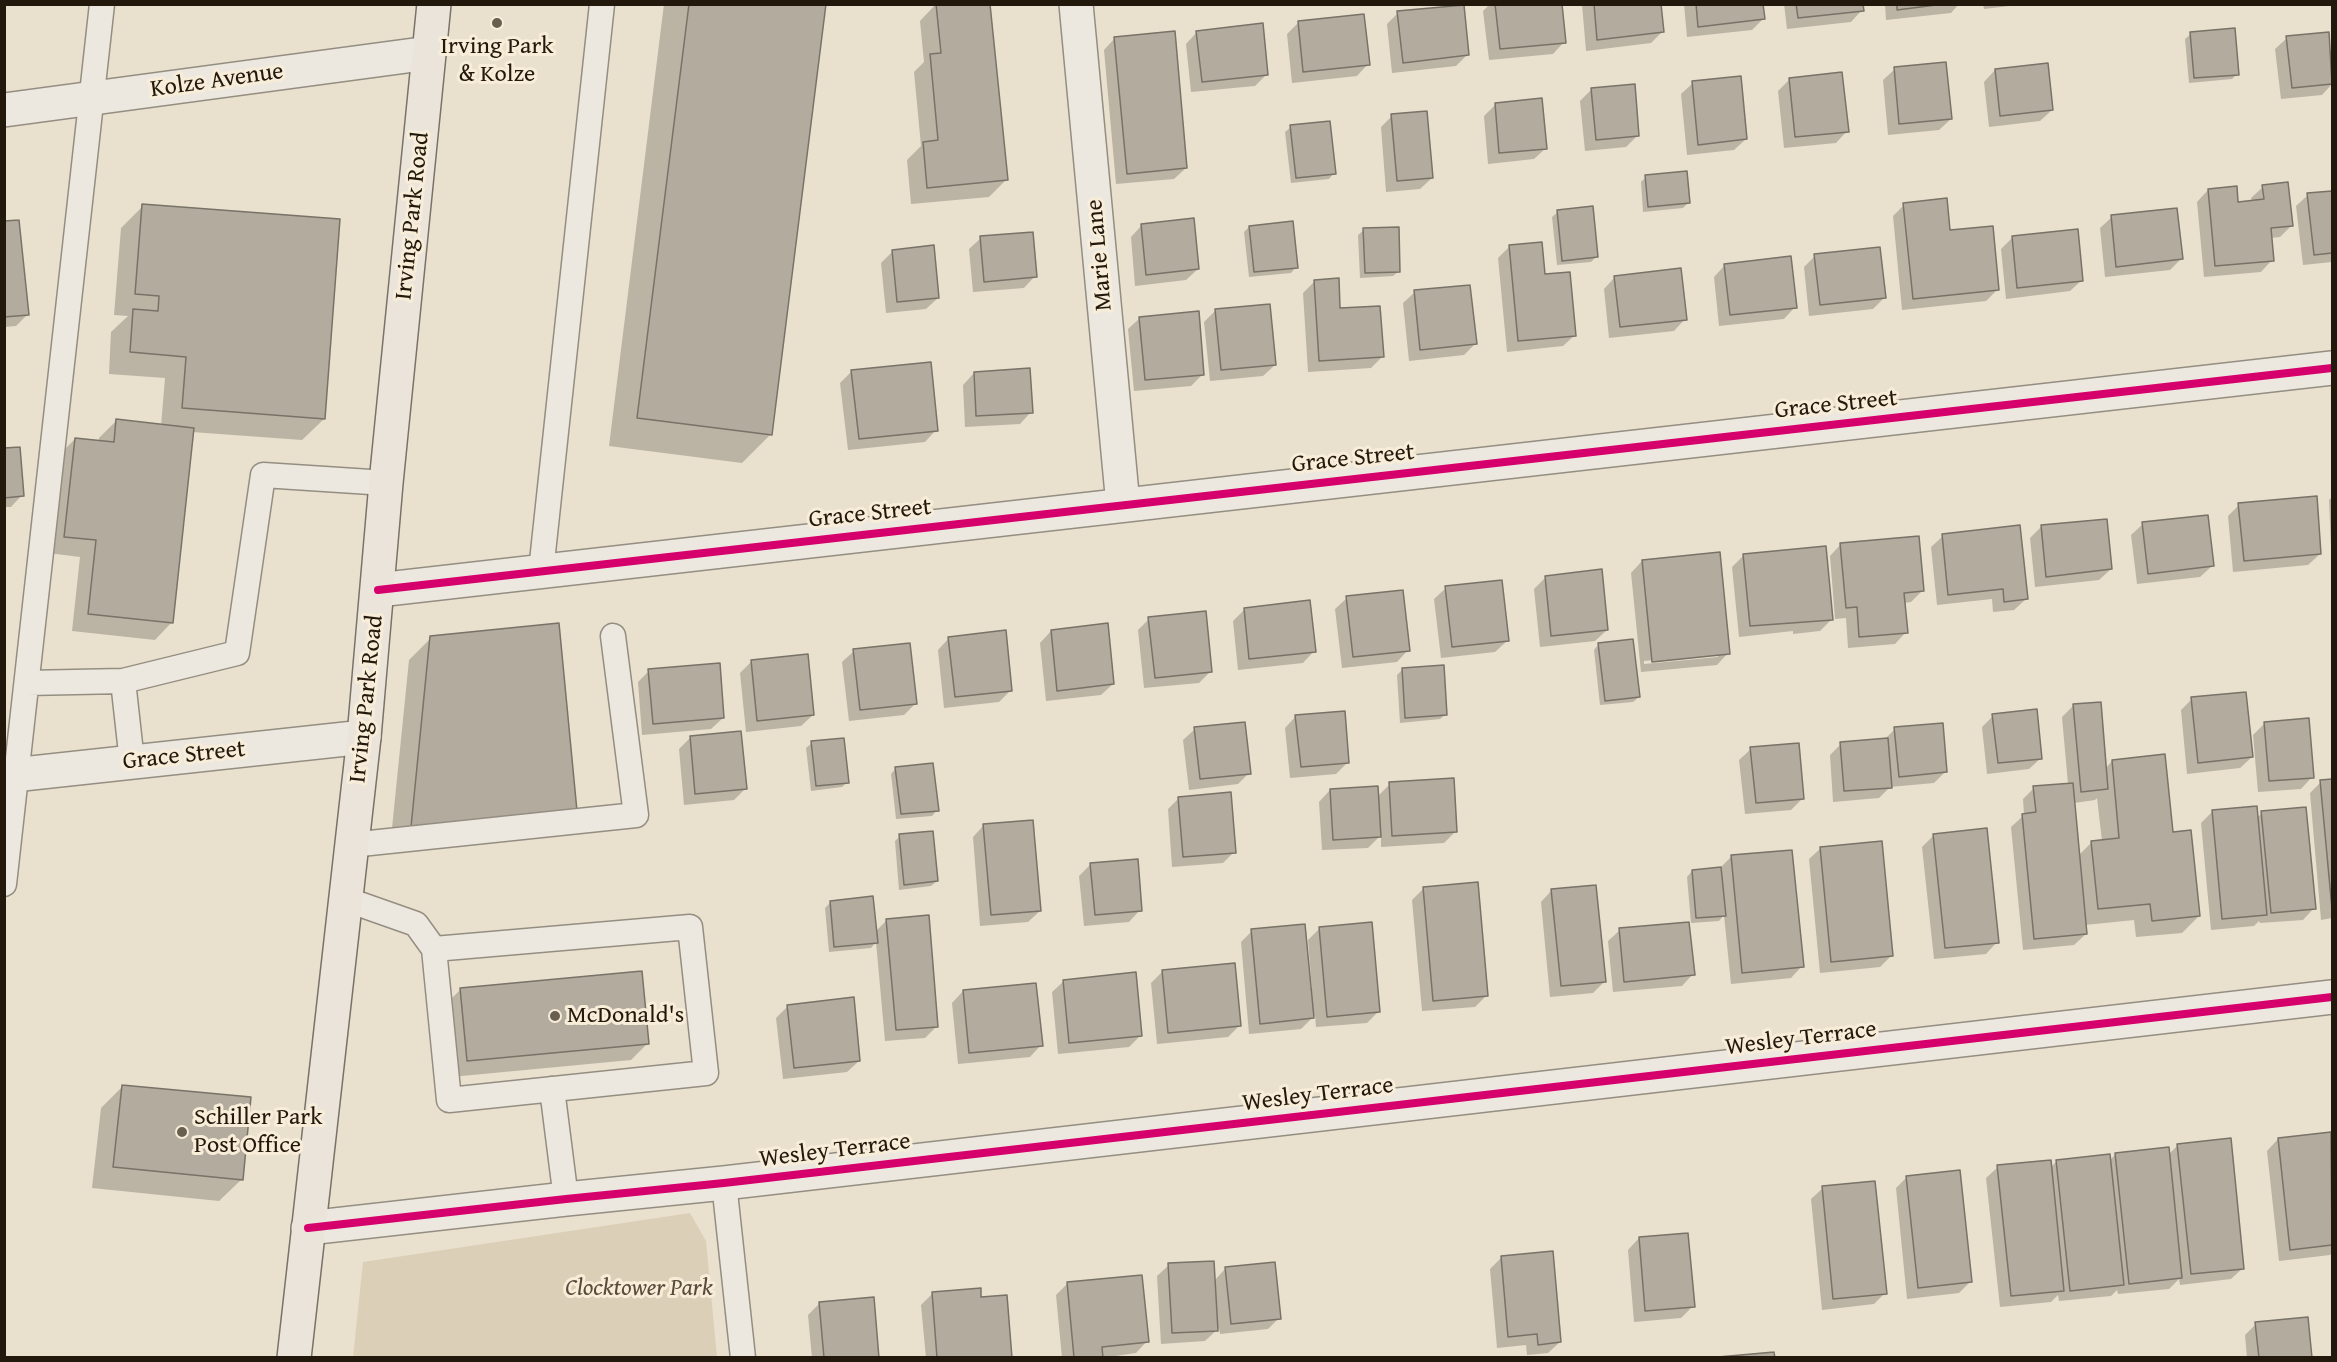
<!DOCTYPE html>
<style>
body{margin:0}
#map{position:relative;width:2337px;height:1362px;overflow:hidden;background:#eae0ce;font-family:"Gentium Book Plus",serif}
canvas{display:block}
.frame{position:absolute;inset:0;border:6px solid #22190c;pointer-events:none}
</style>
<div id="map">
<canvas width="2337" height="1362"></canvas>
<div class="frame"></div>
</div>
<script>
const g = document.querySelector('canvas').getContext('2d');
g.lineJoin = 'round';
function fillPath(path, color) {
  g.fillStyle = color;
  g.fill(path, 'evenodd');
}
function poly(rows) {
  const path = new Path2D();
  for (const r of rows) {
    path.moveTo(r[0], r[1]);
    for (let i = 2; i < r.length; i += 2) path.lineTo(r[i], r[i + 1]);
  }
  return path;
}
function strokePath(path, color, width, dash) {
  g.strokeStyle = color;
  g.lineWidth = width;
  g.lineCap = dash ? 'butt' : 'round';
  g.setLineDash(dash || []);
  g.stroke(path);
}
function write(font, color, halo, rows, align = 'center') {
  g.font = font + ' "Gentium Book Plus",serif';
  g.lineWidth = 6;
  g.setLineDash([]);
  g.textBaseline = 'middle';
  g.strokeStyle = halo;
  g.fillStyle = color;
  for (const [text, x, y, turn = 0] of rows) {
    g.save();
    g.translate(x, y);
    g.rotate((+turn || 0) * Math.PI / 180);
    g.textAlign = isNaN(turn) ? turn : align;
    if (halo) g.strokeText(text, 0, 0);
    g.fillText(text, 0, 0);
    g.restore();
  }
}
fillPath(poly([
 [690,1213,706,1241,717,1357,353,1357,363,1262]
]), '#dccfb7');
fillPath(poly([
 [664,4,824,4,771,434,742,463,609,446],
 [936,4,1006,180,989,197,911,204,907,160,921,146,914,72,924,62,920,21],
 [1490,4,1560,4,1564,42,1553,54,1489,60,1483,11],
 [1582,4,1659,4,1662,32,1651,43,1586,51],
 [1684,4,1762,4,1763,19,1752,30,1687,37],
 [1784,4,1862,4,1862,10,1851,22,1787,29],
 [1885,4,1959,4,1951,13,1886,20],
 [1983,4,2026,4,1984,9],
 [1398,13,1467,55,1456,66,1392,73,1387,24],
 [1299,22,1368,64,1357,76,1292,83,1287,34],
 [1197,32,1267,74,1255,86,1191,92,1186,44],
 [2328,33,2332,84,2322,95,2281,99,2275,49,2287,38],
 [2191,34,2237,74,2232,79,2189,83,2185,39],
 [1115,38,1186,168,1174,179,1116,184,1104,50],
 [1895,69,1951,119,1939,130,1888,135,1883,80],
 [1995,70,2052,110,2040,121,1989,127,1984,82],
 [1790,79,1847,131,1836,143,1784,148,1778,91],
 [1693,83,1746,139,1734,150,1687,155,1681,94],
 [1592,89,1637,136,1626,147,1585,151,1580,101],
 [1496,104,1546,148,1534,159,1488,164,1484,116],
 [1392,116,1432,178,1420,189,1386,192,1381,127],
 [1291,127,1334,173,1329,179,1291,183,1285,132],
 [1646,177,1688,203,1683,208,1643,212,1641,182],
 [2263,187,2291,226,2280,237,2270,238,2272,260,2261,272,2204,277,2197,202,2208,190,2236,204,2252,202,2251,198],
 [2332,192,2332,262,2303,265,2296,206,2308,195],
 [1904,205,1949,232,1998,289,1986,301,1902,310,1893,216],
 [143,206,324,419,302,440,192,432,171,623,155,640,72,631,80,557,48,553,58,456,75,439,99,442,99,438,116,421,161,426,165,378,109,374,111,332,128,316,114,315,121,228],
 [1558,212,1596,257,1591,262,1557,265,1552,217],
 [2112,217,2181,259,2170,270,2105,277,2100,228],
 [4,223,28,314,16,326,4,327],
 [1142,225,1198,269,1186,280,1135,286,1131,237],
 [1249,227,1296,267,1291,273,1249,277,1244,232],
 [1364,230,1399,271,1393,276,1360,278,1358,235],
 [981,238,1035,276,1024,288,973,292,969,249],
 [2012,238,2082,280,2070,291,2006,299,2001,249],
 [1509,247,1544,276,1575,335,1563,346,1507,352,1498,258],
 [893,251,938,298,926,309,886,313,881,263],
 [1815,256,1884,298,1873,309,1809,316,1804,267],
 [1725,265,1795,307,1784,319,1719,326,1714,277],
 [1615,277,1685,319,1674,331,1609,338,1604,289],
 [1315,281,1382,357,1371,368,1308,372,1303,293],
 [1415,292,1475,344,1464,355,1409,361,1403,303],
 [1216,310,1275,365,1263,376,1210,381,1204,322],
 [1140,318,1203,374,1191,386,1134,391,1128,329],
 [852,371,936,430,925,442,848,450,840,383],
 [974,373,1031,412,1020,424,965,427,963,385],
 [4,450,22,495,11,507,4,507],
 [2332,497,2332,569,2329,500],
 [2239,505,2320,554,2308,565,2233,572,2228,516],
 [2143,524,2212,566,2200,577,2137,584,2131,535],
 [2041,527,2111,569,2099,580,2035,587,2030,538],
 [1943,536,2026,599,2014,610,1993,612,1992,599,1937,605,1931,547],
 [1841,544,1922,591,1911,602,1904,603,1906,632,1895,644,1848,648,1846,618,1835,619,1830,556],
 [1743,556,1832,619,1820,631,1793,634,1793,631,1739,637,1732,567],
 [1642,561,1728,653,1717,665,1641,672,1631,573],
 [1718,654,1718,657,1644,664,1644,661],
 [1546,577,1607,630,1595,641,1540,647,1534,589],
 [1446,588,1507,641,1495,652,1441,658,1434,599],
 [1347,598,1408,650,1397,662,1342,668,1335,609],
 [1245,609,1314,651,1303,663,1238,670,1233,621],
 [1149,619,1211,671,1199,683,1144,688,1138,630],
 [1051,631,1113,684,1101,695,1046,701,1040,643],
 [431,638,576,811,390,848,409,660],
 [949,638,1010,691,999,702,944,708,938,650],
 [1599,644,1639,697,1633,702,1600,705,1594,650],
 [854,651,916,703,904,715,849,721,842,662],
 [751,662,813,715,801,726,746,732,740,673],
 [1402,670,1446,714,1440,719,1400,723,1397,675],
 [649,671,723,718,711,729,642,735,638,682],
 [2192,699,2252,757,2240,768,2187,774,2181,710],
 [2073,706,2105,769,2112,761,2172,833,2199,916,2182,933,2136,937,2134,920,2085,925,2086,934,2074,945,2023,950,2011,827,2024,815,2023,799,2034,788,2068,784,2062,717],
 [2097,798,2102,841,2092,842,2079,855,2074,803,2095,800],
 [1296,716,1348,762,1336,774,1290,778,1285,728],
 [1993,716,2041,758,2029,769,1987,774,1982,727],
 [2265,723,2312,777,2301,789,2258,792,2253,735],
 [1195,729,1249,773,1238,784,1189,790,1183,740],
 [1895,729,1945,772,1934,783,1890,787,1879,798,1833,802,1830,755,1841,744,1884,740],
 [690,738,745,789,734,800,684,805,679,749],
 [812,743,847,782,842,787,811,791,806,748],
 [1751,749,1802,799,1791,810,1745,814,1739,760],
 [896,768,937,810,932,816,896,819,891,774],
 [2332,781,2332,918,2321,920,2310,793,2321,782],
 [1390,784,1455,832,1444,843,1381,847,1381,835,1368,848,1322,850,1319,802,1330,790,1378,796],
 [1179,798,1234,852,1223,863,1172,867,1168,809],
 [2212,812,2257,818,2262,813,2314,908,2303,920,2260,923,2259,921,2254,926,2211,930,2201,823],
 [984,825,1040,911,1028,922,980,926,973,837],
 [1934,835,1997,942,1986,954,1934,959,1922,847],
 [900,836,937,881,931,886,899,890,895,841],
 [1821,848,1892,955,1880,967,1820,973,1809,859],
 [1731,857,1802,966,1791,978,1731,984,1724,915,1719,921,1691,923,1687,877,1692,871,1720,868],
 [1090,865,1140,910,1129,922,1084,926,1079,876],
 [1423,889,1487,995,1475,1007,1422,1011,1412,900],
 [1552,890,1605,981,1593,993,1550,997,1541,902],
 [830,903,875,932,887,920,937,1026,925,1038,885,1041,876,942,871,948,829,952,825,908],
 [1320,928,1379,1011,1367,1023,1316,1027,1315,1015,1301,1029,1249,1034,1241,942,1252,931,1310,990,1312,990,1308,940],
 [1620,930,1693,974,1682,986,1613,992,1608,941],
 [1163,971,1240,1025,1228,1037,1157,1044,1151,983],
 [1064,981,1140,1036,1129,1047,1058,1054,1052,992],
 [461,989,648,1043,631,1060,451,1077,444,1006],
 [963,991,1041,1045,1030,1057,958,1064,952,1003],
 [788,1006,859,1061,847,1072,783,1079,776,1018],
 [123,1086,241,1180,219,1201,92,1188,101,1108],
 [2330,1133,2332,1158,2332,1253,2330,1255,2279,1261,2267,1151,2278,1139],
 [2178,1145,2243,1268,2231,1279,2180,1285,2179,1279,2169,1289,2118,1294,2117,1290,2111,1296,2059,1301,2058,1295,2051,1302,2000,1307,1986,1178,1998,1167,2050,1168,2057,1161,2109,1161,2116,1154,2168,1155],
 [1907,1177,1970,1282,1959,1293,1907,1299,1896,1188],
 [1823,1188,1885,1293,1874,1304,1822,1310,1811,1199],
 [1639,1238,1693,1306,1681,1318,1634,1322,1628,1250],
 [1502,1257,1560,1342,1548,1353,1527,1355,1526,1345,1497,1348,1490,1269],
 [1169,1265,1214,1281,1225,1269,1279,1318,1268,1329,1220,1334,1219,1328,1205,1341,1161,1344,1157,1276],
 [1068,1283,1147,1341,1136,1353,1102,1358,1062,1358,1056,1295],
 [933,1293,980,1299,1010,1358,926,1358,921,1305],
 [820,1303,878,1358,812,1358,808,1315],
 [2256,1324,2311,1358,2247,1358,2245,1335]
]), '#0003');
const building = poly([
 [689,4,826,4,772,435,637,418,689,4],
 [936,4,990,4,1008,180,927,188,923,142,938,140,930,54,941,53,936,4],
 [1495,4,1562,4,1566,43,1500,49,1495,4],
 [1594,4,1661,4,1664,32,1597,40,1594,4],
 [1696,4,1763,4,1765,19,1698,27,1696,4],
 [1796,4,1863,4,1864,11,1798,18,1796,4],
 [1897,4,1944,4,1897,10,1897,4],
 [1464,5,1469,55,1403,63,1397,11,1464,5],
 [1364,14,1370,65,1303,72,1298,21,1364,14],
 [1263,23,1268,75,1202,82,1196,31,1263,23],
 [2235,28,2239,75,2194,78,2190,32,2235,28],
 [1175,31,1187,168,1127,174,1114,37,1175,31],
 [2329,32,2332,84,2292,88,2286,36,2329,32],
 [1946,62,1952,119,1899,124,1894,67,1946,62],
 [2048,63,2053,110,2000,116,1995,69,2048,63],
 [1842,72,1849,132,1795,137,1789,78,1842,72],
 [1741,76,1747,139,1698,145,1692,81,1741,76],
 [1635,84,1639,136,1596,140,1591,88,1635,84],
 [1542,98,1547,149,1499,153,1495,103,1542,98],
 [1427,111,1433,178,1397,181,1391,114,1427,111],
 [1330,121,1336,174,1296,178,1290,125,1330,121],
 [1687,171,1690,203,1648,207,1645,175,1687,171],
 [2288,182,2293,226,2271,228,2274,261,2215,266,2208,189,2237,186,2238,202,2264,199,2262,185,2288,182],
 [2332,191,2332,253,2314,255,2307,193,2332,191],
 [1947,198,1950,230,1993,226,1999,290,1913,299,1903,203,1947,198],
 [142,204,340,219,325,419,182,408,186,357,130,352,133,309,158,311,159,296,135,294,142,204],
 [1593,206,1598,257,1562,261,1557,210,1593,206],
 [2177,208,2183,259,2116,267,2111,215,2177,208],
 [1194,218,1199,269,1146,275,1141,224,1194,218],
 [19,220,29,315,4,317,4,221,19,220],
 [1293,221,1298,268,1254,272,1249,226,1293,221],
 [1399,227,1400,272,1365,273,1363,228,1399,227],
 [2078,229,2083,281,2017,288,2012,236,2078,229],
 [1033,232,1037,277,984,282,980,236,1033,232],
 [1542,242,1545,274,1570,272,1576,336,1518,341,1509,245,1542,242],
 [934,245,939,298,897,302,892,250,934,245],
 [1880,247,1886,298,1820,305,1814,254,1880,247],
 [1791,256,1797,308,1730,315,1724,264,1791,256],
 [1681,268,1687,320,1620,327,1614,276,1681,268],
 [1339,278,1340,308,1380,306,1384,357,1319,361,1314,280,1339,278],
 [1470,285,1477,344,1420,350,1414,290,1470,285],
 [1270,304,1276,365,1221,370,1215,309,1270,304],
 [1199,311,1204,375,1145,380,1139,317,1199,311],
 [931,362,938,431,859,439,851,370,931,362],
 [1030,368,1033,413,976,416,974,372,1030,368],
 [116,419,194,428,173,623,88,614,96,540,64,537,75,438,114,442,116,419],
 [20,447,24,496,4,498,4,448,20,447],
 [2317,496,2321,554,2244,561,2238,503,2317,496],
 [2208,515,2214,566,2148,574,2142,522,2208,515],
 [2107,519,2112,569,2046,577,2041,525,2107,519],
 [2020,525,2028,599,2004,602,2003,589,1948,595,1942,534,2020,525],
 [1919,536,1924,591,1904,593,1908,633,1859,637,1857,607,1846,608,1840,543,1919,536],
 [1826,546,1833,620,1750,626,1743,554,1826,546],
 [1720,552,1730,654,1652,662,1642,560,1720,552],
 [1602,569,1608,630,1551,636,1545,576,1602,569],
 [1502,580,1509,641,1452,647,1445,586,1502,580],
 [1403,590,1410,651,1353,657,1346,596,1403,590],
 [1310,600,1316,652,1249,659,1244,608,1310,600],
 [1206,611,1212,672,1155,678,1148,617,1206,611],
 [559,623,577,811,411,827,430,636,559,623],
 [1108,623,1114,684,1057,691,1051,630,1108,623],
 [1006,630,1012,691,955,697,948,637,1006,630],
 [1633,639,1640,697,1605,701,1598,643,1633,639],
 [910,643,917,704,860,710,853,649,910,643],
 [808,654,814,715,757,721,751,660,808,654],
 [720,663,724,718,653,724,648,669,720,663],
 [1444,665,1447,715,1405,718,1402,668,1444,665],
 [2246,692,2253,757,2198,763,2191,697,2246,692],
 [2101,702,2108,789,2081,792,2073,704,2101,702],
 [2037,709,2042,759,1998,763,1992,714,2037,709],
 [1345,711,1349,763,1301,767,1295,715,1345,711],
 [2309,718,2314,778,2269,781,2264,722,2309,718],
 [1245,722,1251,774,1200,779,1194,727,1245,722],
 [1943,723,1947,772,1899,777,1894,727,1943,723],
 [741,731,747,789,695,794,690,736,741,731],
 [844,738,849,783,816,786,811,741,844,738],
 [1888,738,1892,788,1844,791,1840,742,1888,738],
 [1799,743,1804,799,1756,803,1750,747,1799,743],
 [2165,754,2173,832,2191,830,2200,916,2152,921,2150,904,2098,909,2091,841,2119,838,2112,760,2165,754],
 [933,763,939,811,901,814,895,767,933,763],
 [1454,778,1457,832,1392,836,1389,782,1454,778],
 [2332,779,2332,909,2320,780,2332,779],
 [2073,783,2087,934,2034,939,2022,814,2036,812,2033,786,2073,783],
 [1378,786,1381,837,1333,840,1330,789,1378,786],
 [1231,792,1236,853,1183,857,1178,797,1231,792],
 [2257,806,2267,915,2222,919,2212,810,2257,806],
 [2306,807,2316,909,2271,913,2261,811,2306,807],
 [1033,820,1041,911,991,915,983,824,1033,820],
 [1987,828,1999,943,1945,948,1933,834,1987,828],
 [933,831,938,881,904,885,899,834,933,831],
 [1882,841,1893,956,1831,962,1820,847,1882,841],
 [1792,850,1804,967,1742,973,1731,855,1792,850],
 [1138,859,1142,911,1095,915,1090,863,1138,859],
 [1721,867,1726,916,1696,918,1692,870,1721,867],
 [1478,882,1488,996,1433,1001,1423,887,1478,882],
 [1596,885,1606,982,1561,986,1551,889,1596,885],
 [873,896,878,943,834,947,830,901,873,896],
 [929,915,938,1027,896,1030,886,919,929,915],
 [1372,922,1380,1012,1327,1017,1319,927,1372,922],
 [1689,922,1695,975,1624,982,1619,928,1689,922],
 [1305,924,1314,1018,1260,1024,1251,929,1305,924],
 [1235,963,1241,1026,1168,1033,1162,970,1235,963],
 [642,971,649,1044,467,1061,460,988,642,971],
 [1136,972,1142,1036,1069,1043,1063,980,1136,972],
 [1036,983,1043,1046,969,1053,963,990,1036,983],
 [854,997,860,1061,794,1068,787,1005,854,997],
 [122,1085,251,1097,243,1180,113,1167,122,1085],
 [2331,1132,2332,1245,2290,1250,2278,1138,2331,1132],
 [2231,1138,2244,1269,2191,1274,2177,1144,2231,1138],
 [2169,1147,2182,1278,2129,1284,2115,1153,2169,1147],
 [2110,1154,2124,1285,2070,1291,2056,1160,2110,1154],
 [2051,1160,2064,1291,2011,1296,1997,1165,2051,1160],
 [1960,1170,1972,1282,1918,1288,1906,1176,1960,1170],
 [1875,1181,1887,1294,1833,1299,1822,1186,1875,1181],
 [1688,1233,1695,1307,1645,1311,1639,1237,1688,1233],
 [1553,1251,1561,1342,1538,1345,1537,1334,1508,1337,1501,1256,1553,1251],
 [1214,1261,1218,1331,1172,1333,1168,1263,1214,1261],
 [1275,1262,1281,1319,1231,1324,1225,1267,1275,1262],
 [1142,1275,1149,1342,1102,1347,1103,1358,1074,1358,1067,1282,1142,1275],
 [981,1288,981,1297,1007,1295,1012,1358,937,1358,932,1292,981,1288],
 [874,1297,879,1358,824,1358,819,1302,874,1297],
 [2308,1317,2312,1358,2259,1358,2255,1322,2308,1317],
 [1774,1352,1775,1358,1718,1358,1718,1357,1774,1352]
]);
fillPath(building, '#b2ab9e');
strokePath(building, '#787267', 1.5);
const service = poly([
 [541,571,602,4],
 [123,681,132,762],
 [27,683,123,681,237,653,263,475,386,483],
 [351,845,636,815,613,636],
 [4,884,102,4],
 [345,899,416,924,434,949,449,1100,706,1073,690,927,434,949],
 [552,1089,566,1199],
 [724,1183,743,1358]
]);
const minor = poly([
 [1076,4,1123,505],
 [4,110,429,53],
 [378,590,2332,368],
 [4,776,364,737],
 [308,1228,566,1199,724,1183,2332,997]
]);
const primary = poly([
 [294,1358,364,737,386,483,434,4]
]);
strokePath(service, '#948e82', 27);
strokePath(minor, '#948e82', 36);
strokePath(primary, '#787267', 36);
strokePath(service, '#ede8df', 24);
strokePath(minor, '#ede8df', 33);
strokePath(primary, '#eae4db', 33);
strokePath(poly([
 [378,590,2332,368],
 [308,1228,566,1199,724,1183,2332,997]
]), '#d6006c', 8);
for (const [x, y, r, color] of [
 [497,23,6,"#685f50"],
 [555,1016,6,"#685f50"],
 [182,1132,6,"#685f50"]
]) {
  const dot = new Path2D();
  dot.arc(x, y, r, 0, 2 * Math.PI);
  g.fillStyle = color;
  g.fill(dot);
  strokePath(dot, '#f8edd8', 2);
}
write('24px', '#22190c', '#f8edd8', [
 ["Irving Park",497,47,"center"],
 ["& Kolze",497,75,"center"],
 ["McDonald's",567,1016],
 ["Schiller Park",194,1118],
 ["Post Office",194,1146]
], 'left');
write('24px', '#22190c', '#f8edd8', [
 ["Kolze Avenue",217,81,-8],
 ["Irving Park Road",413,216,-84],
 ["Marie Lane",1100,255,-95],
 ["Grace Street",1836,405,-6],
 ["Grace Street",1353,459,-6],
 ["Grace Street",870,514,-6],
 ["Irving Park Road",367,699,-84],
 ["Grace Street",184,756,-6],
 ["Wesley Terrace",1801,1039,-7],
 ["Wesley Terrace",1318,1095,-7],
 ["Wesley Terrace",835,1151,-7]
]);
write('italic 24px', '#574b3a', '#f8edd8', [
 ["Clocktower Park",639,1289]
]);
</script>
